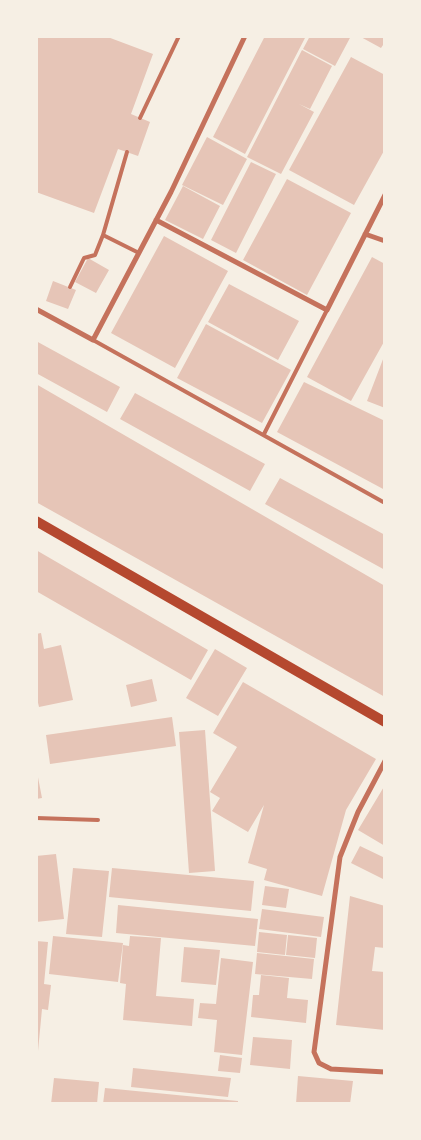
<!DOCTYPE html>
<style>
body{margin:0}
#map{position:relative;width:421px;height:1140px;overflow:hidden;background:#f6efe4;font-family:"IBM Plex Sans",sans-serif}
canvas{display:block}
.frame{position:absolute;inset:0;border:38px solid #f6efe4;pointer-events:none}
</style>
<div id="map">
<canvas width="421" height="1140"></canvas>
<div class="frame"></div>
</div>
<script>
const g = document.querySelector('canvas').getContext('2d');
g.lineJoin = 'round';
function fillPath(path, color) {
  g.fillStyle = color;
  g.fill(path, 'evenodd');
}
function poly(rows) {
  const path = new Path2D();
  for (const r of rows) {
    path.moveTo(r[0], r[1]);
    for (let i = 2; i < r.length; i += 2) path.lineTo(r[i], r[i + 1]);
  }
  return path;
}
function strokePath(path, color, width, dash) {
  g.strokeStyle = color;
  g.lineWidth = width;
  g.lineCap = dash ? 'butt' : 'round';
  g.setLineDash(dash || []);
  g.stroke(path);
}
fillPath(poly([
 [36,36,105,36,153,54,131,114,150,122,138,156,118,149,94,213,36,192],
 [265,36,306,36,245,154,213,137],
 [310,36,351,36,335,66,303,49],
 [359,36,385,36,385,42,381,48],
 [302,50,332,66,310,109,299,104,314,112,281,174,247,157],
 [351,57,385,75,385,149,354,205,289,170],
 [207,137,247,159,223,205,182,185],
 [251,162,276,174,236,253,211,240],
 [287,179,351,213,307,295,243,260],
 [183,186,220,206,203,239,165,220],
 [164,236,228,271,175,368,111,333],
 [372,257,385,264,385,340,351,401,307,377],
 [88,258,109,270,96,293,75,282],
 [53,281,76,290,68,309,46,301],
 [229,284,299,321,278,360,208,322],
 [206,324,291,370,262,423,177,378],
 [36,341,120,387,107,412,36,373],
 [385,354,385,408,367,401],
 [304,382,385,421,385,490,277,432],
 [36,384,385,586,385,697,36,502],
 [135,393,265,464,250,491,120,419],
 [280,478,385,535,385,570,265,504],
 [36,550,208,650,191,680,36,591],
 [41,633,44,649,61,645,73,700,39,707,36,694,36,634],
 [215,649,247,668,218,716,186,698],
 [152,679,157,701,131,707,126,685],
 [243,682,376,759,346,810,322,896,264,880,267,869,248,863,264,805,248,832,212,811,220,798,210,792,237,747,213,733],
 [172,717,176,746,50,764,46,735],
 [205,730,215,871,189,873,179,732],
 [36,767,42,798,36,799],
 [385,785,385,846,358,830],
 [360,846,385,858,385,880,351,863],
 [56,854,64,919,36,922,36,856],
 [73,868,109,871,102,937,66,934],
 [112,868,254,881,251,911,109,897],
 [265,886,289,889,286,908,262,905],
 [350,896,385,906,385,948,375,947,372,971,385,972,385,1030,336,1025],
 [118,905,258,919,255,946,116,933],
 [262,909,324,917,321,937,259,929],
 [259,932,287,935,285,955,257,952],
 [288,935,317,938,315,958,286,955],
 [53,936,123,943,118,982,49,974],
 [130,936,161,938,156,996,194,999,192,1026,123,1020,126,984,120,983,123,945,129,946],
 [36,941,48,942,44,984,51,985,48,1010,42,1009,38,1051],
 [184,947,220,950,216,985,181,982],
 [257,953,314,959,312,979,255,974],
 [221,958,253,962,242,1055,214,1052,217,1020,198,1018,200,1003,216,1004],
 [261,975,289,978,287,998,308,1000,306,1023,251,1017,253,995,259,995],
 [253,1037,292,1040,290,1069,250,1065],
 [220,1055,242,1058,240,1073,218,1071],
 [133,1068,231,1078,228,1097,131,1087],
 [298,1076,353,1081,350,1104,296,1104],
 [54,1078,99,1082,97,1104,51,1104],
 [105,1088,238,1101,238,1104,103,1104]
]), '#e6c5b7');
strokePath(poly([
 [140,118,179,36],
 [127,152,103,235,137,252],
 [70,287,84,258,95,255,103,235],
 [93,340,385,503],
 [264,434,327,310],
 [36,818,98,820]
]), '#c5725c', 4);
strokePath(poly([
 [156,220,327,310,385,195],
 [365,234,385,241],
 [36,309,93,340,171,192,245,36],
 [385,761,358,812,340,857,314,1052,319,1063,331,1069,385,1072]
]), '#c5725c', 5);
strokePath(poly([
 [36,521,385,722]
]), '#b5482f', 10);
</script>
